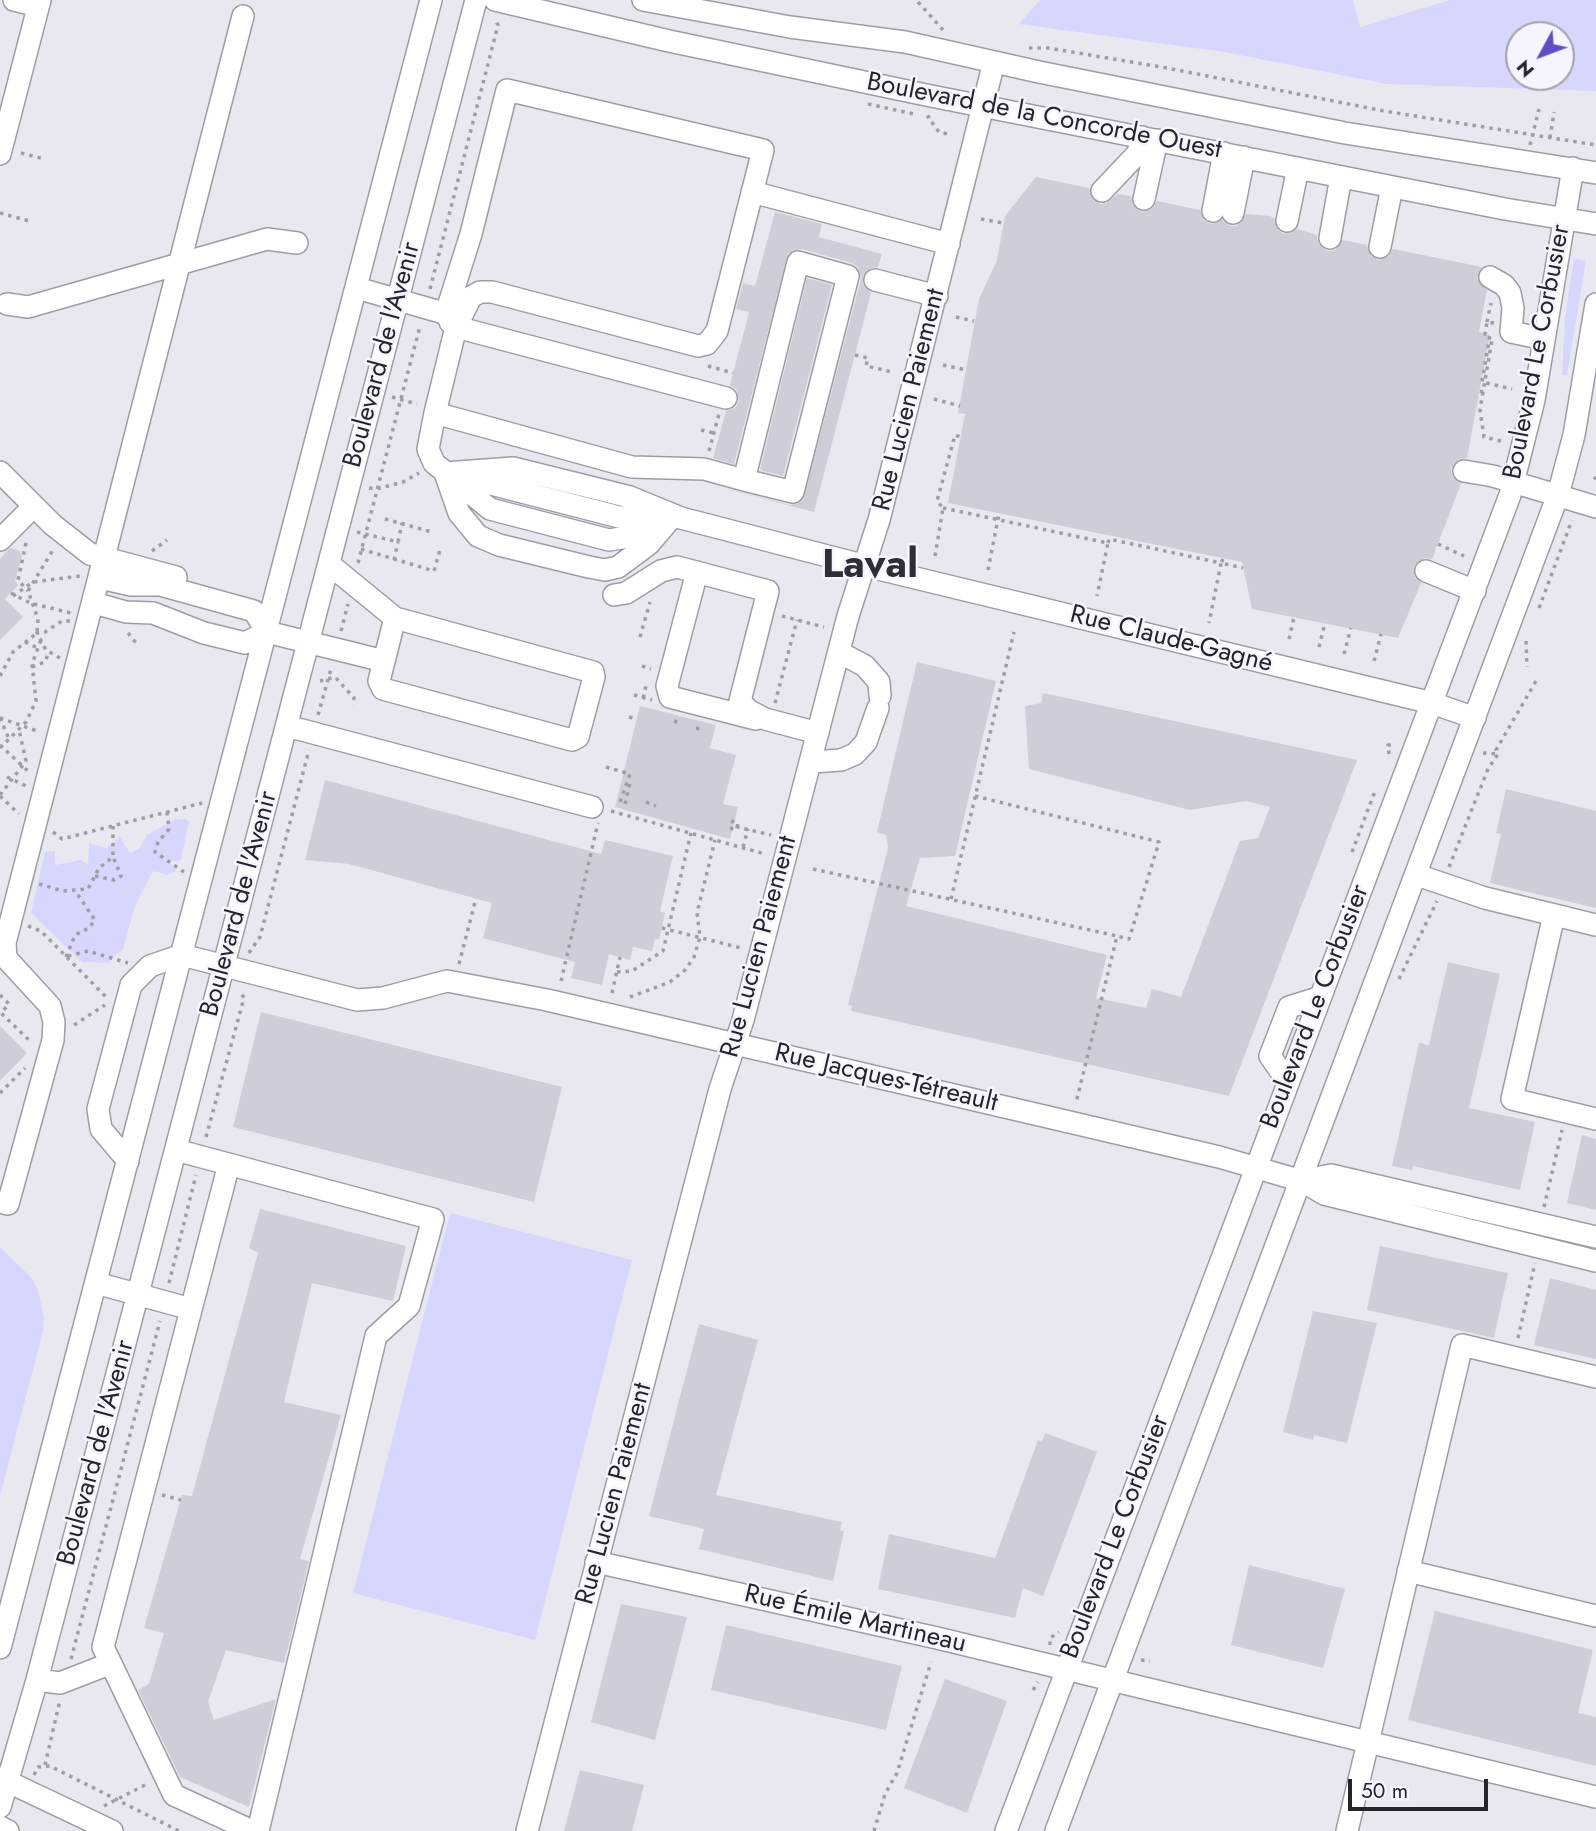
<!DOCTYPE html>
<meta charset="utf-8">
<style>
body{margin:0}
#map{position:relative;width:1596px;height:1831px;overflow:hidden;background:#e8e8f1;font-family:Jost,sans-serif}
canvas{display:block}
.north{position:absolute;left:1505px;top:21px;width:70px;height:70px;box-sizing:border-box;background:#f5f5ff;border:2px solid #a2a2a9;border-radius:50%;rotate:229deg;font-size:19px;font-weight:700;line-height:28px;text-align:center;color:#252529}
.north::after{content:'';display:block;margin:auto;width:24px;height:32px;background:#614dc5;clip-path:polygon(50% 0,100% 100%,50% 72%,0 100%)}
.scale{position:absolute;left:1348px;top:1779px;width:140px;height:32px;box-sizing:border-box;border:4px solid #252529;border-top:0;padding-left:9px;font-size:21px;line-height:24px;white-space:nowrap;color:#252529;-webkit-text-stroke:5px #f5f5ff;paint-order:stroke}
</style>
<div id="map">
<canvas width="1596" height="1831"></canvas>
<div class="north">N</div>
<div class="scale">50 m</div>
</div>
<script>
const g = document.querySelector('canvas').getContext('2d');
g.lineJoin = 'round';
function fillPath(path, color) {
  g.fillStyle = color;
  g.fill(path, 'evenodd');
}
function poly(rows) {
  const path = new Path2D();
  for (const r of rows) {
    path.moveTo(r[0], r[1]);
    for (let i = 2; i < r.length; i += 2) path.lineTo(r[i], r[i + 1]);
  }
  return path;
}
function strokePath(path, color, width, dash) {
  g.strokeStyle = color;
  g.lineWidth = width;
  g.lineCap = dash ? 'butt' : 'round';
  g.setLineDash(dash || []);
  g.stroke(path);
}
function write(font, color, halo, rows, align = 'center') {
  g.font = font + ' Jost,sans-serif';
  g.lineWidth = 5;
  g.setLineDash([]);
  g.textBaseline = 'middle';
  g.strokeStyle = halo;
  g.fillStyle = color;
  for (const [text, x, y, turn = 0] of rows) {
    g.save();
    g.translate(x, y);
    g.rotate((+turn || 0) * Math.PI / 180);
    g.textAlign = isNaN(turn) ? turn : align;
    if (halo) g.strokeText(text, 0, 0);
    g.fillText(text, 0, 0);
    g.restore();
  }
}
fillPath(poly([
 [1040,0,1353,0,1360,27,1450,0,1596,0,1596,91,1387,84,1224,52,1019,24],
 [1519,35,1561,35,1561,77,1519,77],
 [1574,258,1586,261,1567,375,1562,375,1565,318],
 [176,819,186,819,189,822,181,860,169,862,177,870,168,875,153,871,135,906,123,949,107,963,82,962,31,913,45,852,55,851,55,865,81,860,88,865,89,843,106,848,120,837,130,853,140,848,147,835],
 [450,1213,632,1260,535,1640,353,1593],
 [0,1247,32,1278,38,1290,44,1318,43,1331,0,1496]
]), '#d7d7fe');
fillPath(poly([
 [1036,177,1089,188,1093,200,1100,204,1106,203,1118,194,1131,196,1135,208,1142,212,1153,208,1157,201,1200,210,1204,220,1211,224,1222,220,1230,226,1237,226,1246,214,1270,216,1274,218,1278,230,1284,234,1297,229,1317,235,1318,243,1327,251,1335,250,1343,240,1367,245,1371,256,1378,260,1389,256,1393,249,1482,267,1477,278,1487,290,1479,332,1490,335,1467,458,1459,459,1451,468,1452,476,1461,484,1432,559,1424,558,1414,567,1415,578,1421,583,1398,638,1252,609,1242,562,948,503,965,414,958,413,979,299,997,260,1005,216],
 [775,212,822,224,819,237,882,254,878,267,871,268,863,276,863,284,871,293,814,512,707,484,790,505,803,501,861,279,858,267,852,263,802,249,788,253,734,464,713,458,726,411,735,408,739,401,736,389,730,385,749,312,736,309,743,283,755,286],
 [807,278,832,285,783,476,760,470],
 [10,548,19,551,22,556,15,581,18,585,5,599,23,617,0,640,0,559],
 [917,662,996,681,955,856,920,858,906,906,1107,955,1096,998,1146,1008,1152,989,1181,997,1240,841,1258,838,1270,807,1246,801,1190,810,1029,769,1025,706,1041,703,1043,693,1357,760,1229,1096,851,1011,852,1006,848,1005,888,848,886,835,877,832],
 [640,706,716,725,710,748,736,755,723,804,738,807,730,839,615,807],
 [325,780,601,854,605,840,673,856,660,911,665,913,659,940,655,939,652,951,633,947,630,960,609,954,602,985,571,978,575,962,483,938,492,903,349,864,305,860],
 [1506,789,1596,811,1596,908,1490,883,1501,834,1496,833],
 [1448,962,1500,974,1469,1108,1535,1122,1520,1190,1413,1166,1412,1170,1392,1166,1419,1043,1429,1045],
 [261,1012,562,1087,534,1202,233,1127],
 [0,1026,27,1053,0,1081],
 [1582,1135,1596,1139,1596,1210,1567,1203],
 [260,1209,406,1246,393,1301,312,1283,284,1402,341,1415,300,1559,309,1561,290,1640,284,1663,226,1650,208,1702,214,1720,276,1699,249,1807,180,1777,138,1690,149,1684,164,1633,144,1628,182,1495,192,1496,258,1253,249,1248],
 [1380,1246,1508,1273,1494,1338,1367,1310],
 [1550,1278,1596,1290,1596,1359,1534,1345],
 [1313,1311,1377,1323,1347,1443,1314,1435,1313,1440,1283,1432],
 [699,1324,758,1340,716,1495,842,1522,840,1530,844,1531,833,1581,699,1549,704,1529,649,1516],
 [1045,1433,1097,1452,1043,1596,1023,1588,1015,1618,878,1589,889,1534,995,1558,1038,1440,1042,1442],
 [1249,1565,1345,1589,1323,1668,1231,1645],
 [621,1604,687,1617,655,1740,591,1722],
 [1435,1611,1593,1650,1578,1713,1596,1717,1596,1766,1408,1720],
 [726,1625,902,1666,886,1730,711,1690],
 [945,1679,1007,1701,967,1813,904,1788],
 [580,1770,644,1785,632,1831,564,1831]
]), '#cdced7');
const minor = poly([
 [14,0,38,6],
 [495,0,669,41,931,96,1505,209,1596,224],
 [643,0,790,27,905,42,1039,72,1345,133,1596,173],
 [0,154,40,0],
 [1102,191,1138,153,1142,137],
 [752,192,949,244],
 [1144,199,1157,140],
 [1213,211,1224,153],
 [1233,213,1244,157],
 [1287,221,1298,168],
 [1330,238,1341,177],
 [1380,247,1392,187],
 [1490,277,1504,285,1510,293,1513,308,1511,332,1544,339],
 [875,280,937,296],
 [357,288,447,314],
 [7,304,28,307,267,239,297,243],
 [435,413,632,467,704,469,744,480,793,492,848,276,798,262,744,480],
 [1464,471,1493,476,1596,507],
 [0,472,53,525,90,554,176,577],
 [445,473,513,468,630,497,681,518,866,566,1432,703,1475,718],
 [445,473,459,513,478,536,499,545,589,567,605,570,618,567,649,544,672,517],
 [464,477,619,517,654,517],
 [674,515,648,524,622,538,609,540,490,509,434,463,428,449,435,413,456,327,471,297,480,292,492,292,698,346,707,344,717,331,763,150,507,90,471,234,447,310,450,322,456,327,726,398],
 [0,540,34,506],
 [329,564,395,618,593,672,594,677,578,737,572,740,383,689,379,681,395,618],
 [1426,571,1475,591],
 [697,572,667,686,670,697,756,719],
 [100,578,131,585,160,585,254,611,267,632,384,661],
 [614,595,626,593,661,571,677,567,768,591,740,701,748,710,765,719,818,733],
 [94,603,126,612,153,613,204,633,245,643,267,632],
 [839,652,865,666,879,682,880,696],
 [287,726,592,807],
 [811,762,841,760,855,754,866,742,878,708],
 [1417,875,1485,898,1596,925],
 [1554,915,1512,1099,1596,1119],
 [1288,1082,1270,1056,1289,1007,1318,998],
 [176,1150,433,1219,409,1306,376,1336,258,1831],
 [128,1161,101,1129,98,1109,131,985,150,966,182,955,357,1000,383,998,447,981,547,1000,1219,1157,1302,1181,1324,1194,1596,1261],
 [229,1164,103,1647,174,1795,252,1831],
 [1302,1181,1331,1175,1596,1237],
 [0,1202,8,1204,53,1040,54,1022,50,1006,6,958,5,943,243,16],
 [96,1283,191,1309],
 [596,1562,937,1638,1596,1797],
 [1408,1571,1596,1616],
 [0,1648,431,0],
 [37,1680,60,1683,109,1664],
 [0,1778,112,1831],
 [0,1807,37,1680,476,0],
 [0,1827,8,1831],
 [527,1831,720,1089,743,1020,848,616,879,520,994,62],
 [1006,1831,1510,495,1534,400,1573,168],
 [1056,1831,1558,495,1574,435,1596,304],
 [1347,1831,1462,1345,1596,1377]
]);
strokePath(minor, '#9d9da6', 24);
strokePath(poly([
 [918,2,944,31],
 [1029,48,1048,48,1167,68,1384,111,1596,145],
 [868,104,914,114],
 [930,116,928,117,939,132,952,135],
 [1550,138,1554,112],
 [1530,145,1539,109],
 [21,153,44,159],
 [0,213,29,221],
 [981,219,1003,223],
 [430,289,498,25,495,19],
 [956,317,974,321],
 [1487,322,1491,303],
 [1494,323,1487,322,1485,334,1490,335,1482,382,1512,389],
 [855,355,868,358,866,366,892,372],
 [943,365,967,370],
 [708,366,733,373],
 [1480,391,1483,392,1492,340],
 [1483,392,1480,410,1484,437,1501,441],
 [392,397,417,404],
 [934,399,960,406],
 [701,430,714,433],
 [709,451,719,414],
 [1594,477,1596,479],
 [369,488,377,489,403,482,419,473],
 [943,508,1108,543,1097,596],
 [385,519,432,532],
 [357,532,398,542,402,523],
 [26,543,18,580,28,591],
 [1108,543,1109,539,1221,563,1209,623],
 [1438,544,1464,556],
 [361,549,434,571,440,550],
 [152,551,167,540],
 [935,556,943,508,937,501,955,435,960,437],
 [1223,559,1221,563,1243,568],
 [394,560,398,542],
 [358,563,420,326],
 [988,570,999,514],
 [11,593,30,603,71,613],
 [13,596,33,582,80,576],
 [1539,608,1572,520],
 [782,616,824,627],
 [341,631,348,604],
 [128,633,137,644],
 [640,637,650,602],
 [1289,639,1294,617],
 [1526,641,1527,667],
 [25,642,38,648],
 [1319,647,1325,623],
 [1344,654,1351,628],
 [60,658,46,650,37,633,45,632,62,621,70,621],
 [1374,661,1381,634],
 [642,666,651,669],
 [32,667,45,662,49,652],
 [0,676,13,652,37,633,38,619,28,591,53,550],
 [320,681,335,677,354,698,352,705],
 [634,695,652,700],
 [643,698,646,686],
 [775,703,797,620],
 [318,715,331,669],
 [629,717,637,719],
 [0,718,40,732],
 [0,718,9,739],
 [674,721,681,723],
 [696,728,701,729],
 [0,745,29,772],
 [0,748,26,722,36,701,32,664,41,640],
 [1483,753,1498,754],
 [1389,754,1388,745,1395,745],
 [606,767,630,774,620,802],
 [7,777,26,786],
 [0,795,26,761,19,730],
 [0,796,19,814],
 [975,796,1159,842,1129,939,1117,936],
 [646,802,656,806],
 [625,804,630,783,628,782],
 [611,811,765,854],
 [167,812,169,829,158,842,155,852,184,872],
 [731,821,738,823,737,827],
 [730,828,736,830,737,827,771,835],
 [53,832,62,839,202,803],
 [743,847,748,829],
 [1352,852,1375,791],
 [1449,867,1488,769,1498,754,1496,750,1536,681],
 [813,869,1117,936,1076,1103],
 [95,876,114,880,121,876,113,857],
 [39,884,63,891,88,889,99,868,113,857,113,826],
 [951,899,1014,632],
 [28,926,41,931,107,998],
 [662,928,741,948],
 [249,953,260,937,309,750],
 [68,956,88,951,128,963],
 [66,957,75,935,89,928,95,920,76,892],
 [459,964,476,898],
 [617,972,632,971,663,951,691,833],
 [1399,979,1437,901],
 [561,981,598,823],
 [612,993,620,957],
 [0,995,9,1004,1,1013,32,1043],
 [630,997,670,982,685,970,694,957,700,937,697,913,715,840],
 [74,1025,105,1005],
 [0,1093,25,1068],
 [206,1137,244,998,240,991],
 [1544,1207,1562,1130],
 [169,1283,196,1175],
 [1518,1338,1535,1263],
 [162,1495,181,1500],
 [1050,1645,1050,1638,1059,1632],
 [71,1659,160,1321],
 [1141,1660,1150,1661],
 [1033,1690,1038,1682],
 [45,1765,60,1700],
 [34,1775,38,1767,50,1766,179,1831],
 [104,1806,149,1783],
 [874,1831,885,1794,897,1773,931,1662]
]), '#9e9ea5', 3.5, [3.5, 5]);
strokePath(minor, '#fff', 21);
write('26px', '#252529', '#f5f5ff', [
 ["Boulevard de la Concorde Ouest",1044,117,11],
 ["Boulevard Le Corbusier",1538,352,-79],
 ["Boulevard de l'Avenir",383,355,-75],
 ["Rue Lucien Paiement",910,400,-76],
 ["Rue Claude-Gagné",1171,640,14],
 ["Boulevard de l'Avenir",240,904,-75],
 ["Rue Lucien Paiement",760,947,-75],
 ["Boulevard Le Corbusier",1316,1007,-69],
 ["Rue Jacques-Tétreault",886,1079,13],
 ["Boulevard de l'Avenir",97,1453,-75],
 ["Rue Lucien Paiement",615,1494,-75],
 ["Boulevard Le Corbusier",1116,1537,-69],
 ["Rue Émile Martineau",855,1620,13]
]);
write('bold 40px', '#2e2e36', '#f5f5ff', [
 ["Laval",870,567]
]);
</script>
